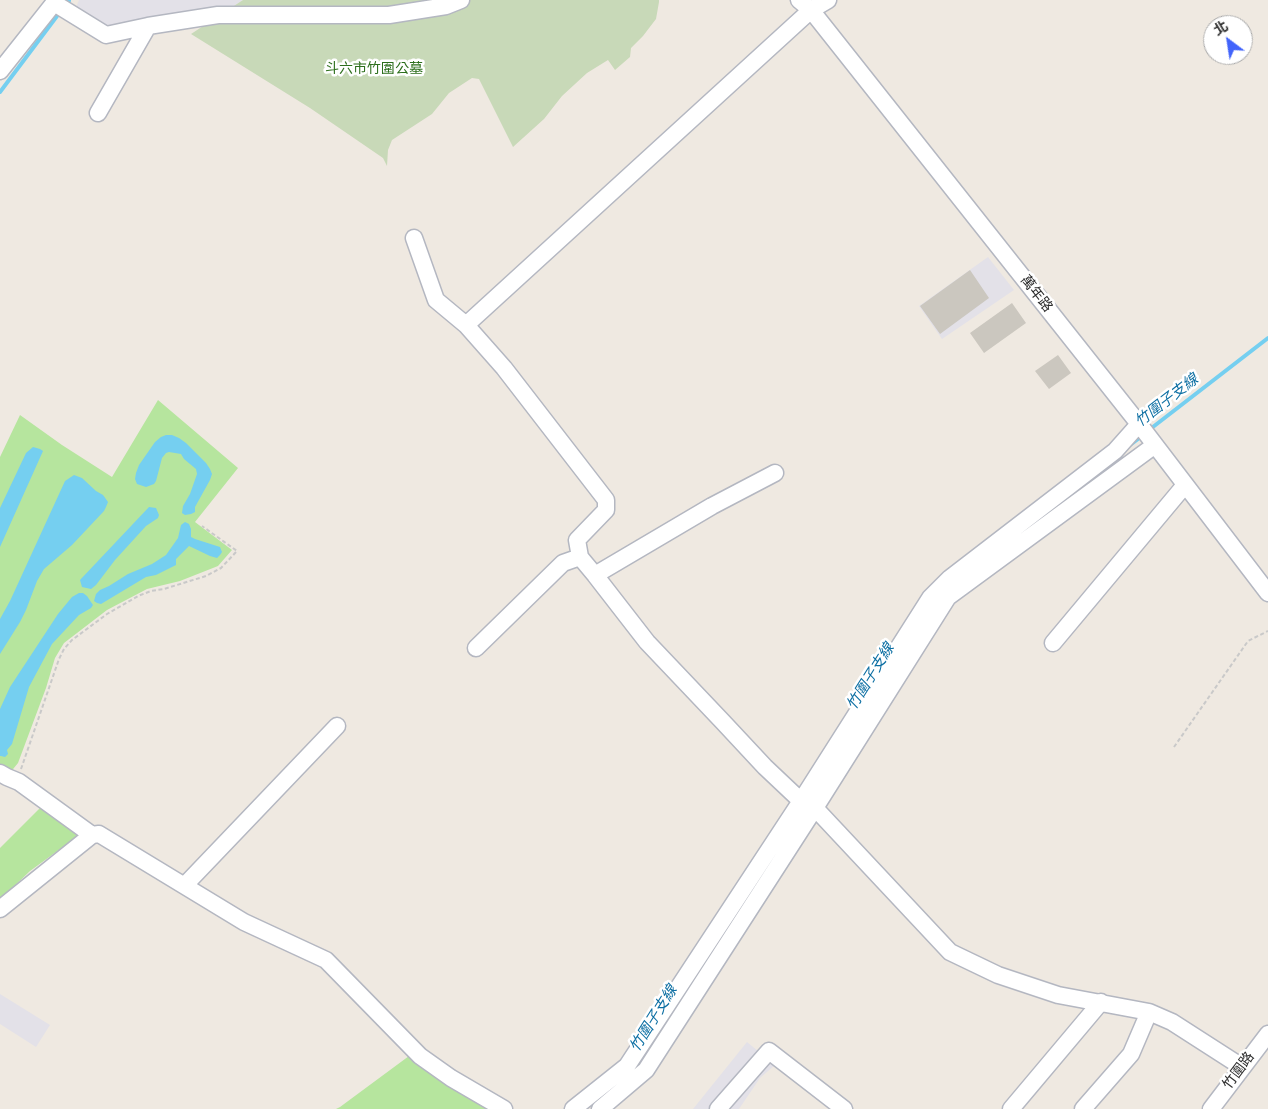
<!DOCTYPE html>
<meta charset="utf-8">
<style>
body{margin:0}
#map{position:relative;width:1268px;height:1109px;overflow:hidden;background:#efe9e1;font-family:"DejaVu Sans","Noto Sans TC",sans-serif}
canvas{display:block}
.north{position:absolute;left:1203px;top:15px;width:50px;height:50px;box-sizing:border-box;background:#fff;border:1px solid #ababab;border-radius:50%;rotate:329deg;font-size:14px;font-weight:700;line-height:20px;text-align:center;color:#2e2e2e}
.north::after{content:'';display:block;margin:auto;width:18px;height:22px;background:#4264fb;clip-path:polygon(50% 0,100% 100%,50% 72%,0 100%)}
</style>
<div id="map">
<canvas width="1268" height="1109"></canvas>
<div class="north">北</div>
</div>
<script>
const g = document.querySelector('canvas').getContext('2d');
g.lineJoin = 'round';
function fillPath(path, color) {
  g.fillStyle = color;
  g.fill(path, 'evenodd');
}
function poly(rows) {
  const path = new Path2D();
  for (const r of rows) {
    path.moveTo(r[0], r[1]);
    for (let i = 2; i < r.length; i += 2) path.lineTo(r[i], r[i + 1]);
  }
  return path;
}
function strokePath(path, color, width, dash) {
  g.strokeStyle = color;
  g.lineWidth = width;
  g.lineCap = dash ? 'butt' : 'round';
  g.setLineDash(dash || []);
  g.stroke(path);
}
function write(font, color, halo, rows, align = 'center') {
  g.font = font + ' "DejaVu Sans","Noto Sans TC",sans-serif';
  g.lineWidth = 5;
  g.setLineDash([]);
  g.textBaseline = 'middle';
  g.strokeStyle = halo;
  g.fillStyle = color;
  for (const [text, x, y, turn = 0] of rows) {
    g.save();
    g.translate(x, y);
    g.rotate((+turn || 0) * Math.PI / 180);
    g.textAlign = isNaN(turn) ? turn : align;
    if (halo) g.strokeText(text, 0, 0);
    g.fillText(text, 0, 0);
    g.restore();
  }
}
fillPath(poly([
 [79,0,243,0,222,14,106,30,75,10],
 [988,257,1014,290,942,339,919,306],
 [0,994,50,1025,36,1047,0,1024],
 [747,1042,775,1065,760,1078,739,1109,693,1109]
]), '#e3e1e8');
fillPath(poly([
 [158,400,238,468,195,522,232,550,218,566,180,581,147,589,107,610,64,643,55,658,46,688,18,763,9,774,0,768,0,457,20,415,62,445,112,477],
 [42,806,82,833,30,871,0,900,0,848],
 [409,1056,429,1072,462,1090,494,1109,336,1109,340,1107]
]), '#b6e59e');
fillPath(poly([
 [243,0,659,0,659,2,656,19,643,36,631,48,630,57,615,70,608,60,587,73,562,96,544,119,513,147,479,79,472,78,449,93,432,114,392,140,388,150,387,166,383,158,310,108,191,34]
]), '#c8d9b8');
fillPath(poly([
 [166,435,172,435,179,438,186,443,206,463,210,469,212,474,210,480,195,507,195,512,191,514,185,515,182,513,183,506,190,494,197,474,196,469,184,459,181,454,169,452,166,453,162,458,156,481,154,484,146,487,137,484,135,479,136,473,139,465,155,442,161,437],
 [33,447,40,449,43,451,0,547,0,508,26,453],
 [74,475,82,478,96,491,103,495,108,502,106,507,104,511,72,545,44,569,37,581,26,610,20,622,0,654,0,619,10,601,65,481],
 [149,507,156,508,159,515,158,518,146,526,115,560,96,585,91,589,82,587,80,580],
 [185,522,189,524,191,529,191,537,195,539,220,547,222,552,220,555,217,558,210,556,189,546,176,559,176,565,156,575,146,577,101,604,97,603,94,601,96,594,100,590,109,586,128,574,152,564,166,555,178,538,181,525],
 [79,593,83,593,87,596,93,605,91,608,79,615,52,644,29,687,12,744,7,750,8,754,5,757,1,756,0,756,0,709,10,687,58,614,72,597]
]), '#75cff0');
strokePath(poly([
 [69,1,69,0],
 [0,92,57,16],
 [1149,430,1268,338],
 [1130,445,1142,436],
 [633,1069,638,1066,649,1047]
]), '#75cff0', 4);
fillPath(poly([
 [970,270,989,298,940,334,920,306],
 [1012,303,1026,323,984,353,970,333],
 [1058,355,1071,373,1049,389,1035,371]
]), '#cbc7bf');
const minor = poly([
 [799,0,811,10,1139,424,1268,593],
 [54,3,106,35,148,26,218,15,389,15,446,6,461,0],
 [0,71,54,3,55,0],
 [98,113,148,26],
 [414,238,436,300,466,325,504,368,606,500,606,510,577,540,580,557,595,575,647,642,723,722,765,767,801,801,815,808,950,952,998,975,1058,995,1149,1012,1172,1022,1242,1067],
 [466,325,811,10,828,0],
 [595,575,712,506,775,473],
 [1053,643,1185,485],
 [476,648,563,563,580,557],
 [0,773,7,777,19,782,92,835],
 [185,885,337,726],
 [0,909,92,835,99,834,244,922,326,960,420,1056,451,1078,504,1109],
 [573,1109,627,1066,801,801,930,598,950,578,1115,451,1139,424],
 [600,1109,646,1070,815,808,948,597,1155,445],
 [718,1109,769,1051,844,1109],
 [1011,1109,1101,1002],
 [1083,1109,1131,1054,1149,1012],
 [1211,1109,1268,1034]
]);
strokePath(minor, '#b4b7c1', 19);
strokePath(poly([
 [1174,747,1248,641,1268,631],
 [21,769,59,659,64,649,72,640,107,614,138,596,151,591,164,589,206,576,221,568,237,551,202,526]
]), '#c9c9c9', 2, [4, 2.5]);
strokePath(minor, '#fff', 16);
write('14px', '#2c6e1b', '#fff', [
 ["斗六市竹圍公墓",374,69]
]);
write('14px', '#2e2e2e', '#fff', [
 ["萬年路",1036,294,52],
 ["竹圍路",1239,1071,-53]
]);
write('italic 15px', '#0d6fa3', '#fff', [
 ["竹圍子支線",1167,401,-38],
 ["竹圍子支線",871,677,-58],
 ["竹圍子支線",654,1019,-58]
]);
</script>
